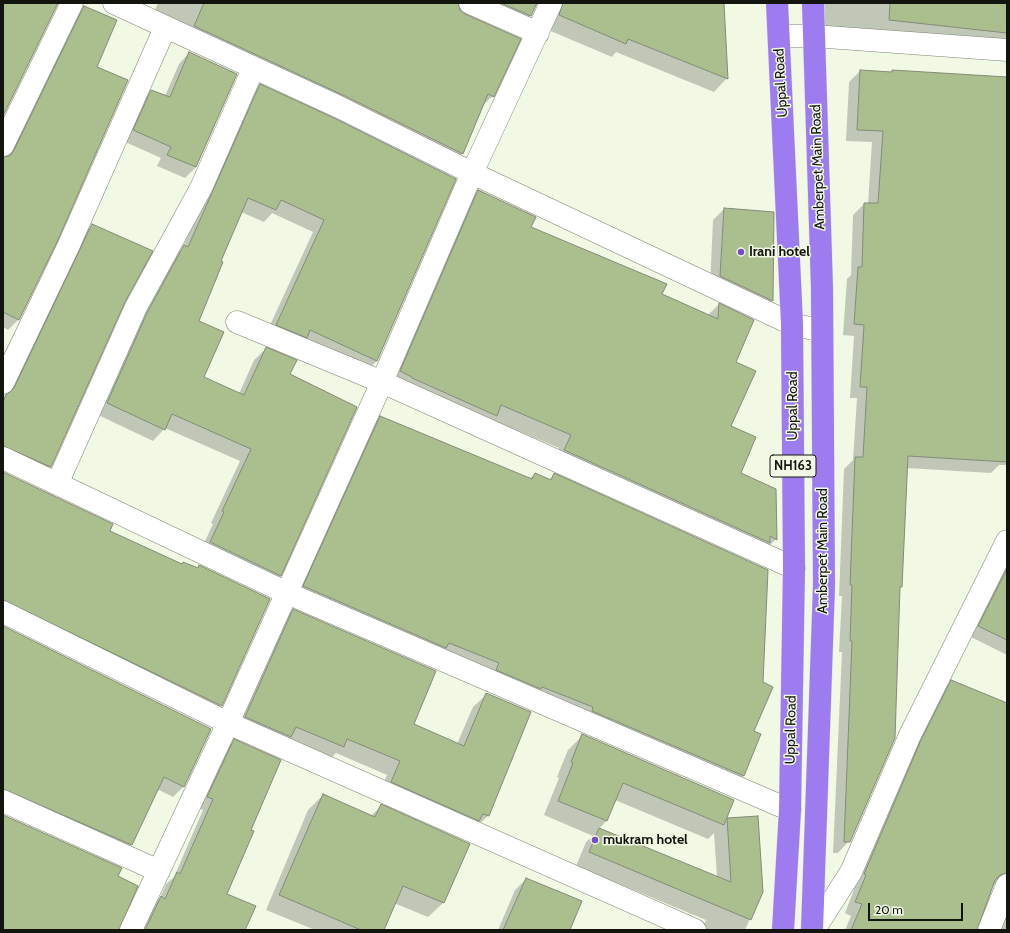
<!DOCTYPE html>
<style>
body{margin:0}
#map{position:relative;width:1010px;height:933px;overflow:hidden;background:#f1f9e5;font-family:Cabin,sans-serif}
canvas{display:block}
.frame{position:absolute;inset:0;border:4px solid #12140e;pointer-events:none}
.scale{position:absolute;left:868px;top:903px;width:95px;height:18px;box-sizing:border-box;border:2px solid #12140e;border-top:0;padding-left:5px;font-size:12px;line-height:14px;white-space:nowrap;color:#12140e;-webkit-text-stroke:3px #f1f9e5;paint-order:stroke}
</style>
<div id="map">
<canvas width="1010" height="933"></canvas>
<div class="frame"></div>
<div class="scale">20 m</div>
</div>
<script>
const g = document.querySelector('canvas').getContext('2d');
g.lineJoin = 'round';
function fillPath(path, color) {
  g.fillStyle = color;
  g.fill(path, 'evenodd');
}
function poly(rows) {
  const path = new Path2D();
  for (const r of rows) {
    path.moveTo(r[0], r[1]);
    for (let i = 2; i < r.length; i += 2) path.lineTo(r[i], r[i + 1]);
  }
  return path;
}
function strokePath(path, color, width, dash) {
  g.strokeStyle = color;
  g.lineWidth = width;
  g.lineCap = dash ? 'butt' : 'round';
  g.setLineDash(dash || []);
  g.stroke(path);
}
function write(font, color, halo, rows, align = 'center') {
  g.font = font + ' Cabin,sans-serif';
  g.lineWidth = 3;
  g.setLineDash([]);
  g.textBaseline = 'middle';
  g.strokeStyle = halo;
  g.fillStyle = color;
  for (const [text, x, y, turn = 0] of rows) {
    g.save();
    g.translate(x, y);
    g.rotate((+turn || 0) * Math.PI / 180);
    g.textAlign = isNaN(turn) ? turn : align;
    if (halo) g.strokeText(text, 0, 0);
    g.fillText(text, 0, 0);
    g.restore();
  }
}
fillPath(poly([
 [158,3,457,3,459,11,464,15,493,96,481,107,462,154,451,165,152,17],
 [461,3,723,3,727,78,714,92,616,52,612,57,546,29,542,5,537,4,530,16,517,29],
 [822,3,1007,3,1007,54,821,31],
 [84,7,96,67,19,319,8,330,3,327,3,158,6,158,73,18],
 [189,53,236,74,196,167,185,178,157,166,161,158,123,141,141,102,152,91,165,96,179,64],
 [860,71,891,73,892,71,1007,78,1007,465,999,465,991,473,906,468,901,586,899,589,849,841,838,853,833,853,842,652,839,652,842,596,839,596,844,469,853,460,857,398,850,398,854,336,843,335,847,279,851,275,853,215,864,204,868,204,872,142,846,141,849,82],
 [260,85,333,119,377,361,365,372,265,336,313,232,272,213,264,222,241,212,220,262,197,321,203,378,239,394,254,360,266,349,289,375,356,407,280,576,268,587,199,554,213,524,211,523,240,461,165,428,153,441,96,414,136,325,172,258,182,249,248,97],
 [479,191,530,228,661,295,708,315,719,304,753,321,734,363,730,427,740,474,776,539,763,552,552,463,559,448,492,420,483,429,388,384,466,204],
 [724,209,772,300,761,311,710,287,713,220],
 [92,226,124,301,50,466,40,477,3,461,3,399,81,236],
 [380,417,529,479,535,474,549,480,554,475,753,732,760,735,743,776,731,788,292,599,368,430],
 [3,473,109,531,182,565,197,569,199,566,221,705,211,716,3,614],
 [1007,561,1007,655,969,636],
 [293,610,412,725,457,744,473,707,487,694,530,712,488,816,474,829,378,795,387,775,336,753,329,760,232,730,280,624],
 [3,627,184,786,173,797,157,789,131,845,121,855,3,802],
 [951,682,1007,705,1007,892,1000,884,994,884,976,930,845,930,851,916,845,913,855,887,853,886,940,693],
 [583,735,723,824,728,819,762,891,745,930,702,930,706,920,576,866,586,842,593,836,544,815,559,778,557,777,568,750],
 [615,800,708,839,714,833,717,877,599,829,607,820],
 [234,741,249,830,226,894,244,930,140,930,150,908,160,898,166,884,174,877,203,810,197,808,224,751],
 [323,795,371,816,381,806,468,844,443,903,428,917,394,903,383,930,315,930,266,910,308,810],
 [526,879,569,930,498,930,515,890],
 [1007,900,1007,930,996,930]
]), '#0003');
const building = poly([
 [3,3,58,3,3,116,3,3],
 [204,3,458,3,460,10,465,14,521,39,494,97,488,94,463,154,345,96,194,26,204,3],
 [501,3,537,3,531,16,501,3],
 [563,3,724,3,728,79,628,39,626,44,559,15,563,3],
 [890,3,1007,3,1007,33,889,20,890,3],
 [84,6,117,20,97,67,128,80,57,242,19,320,3,312,3,157,10,156,14,150,84,6],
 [189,52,237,74,196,167,167,155,171,147,133,130,151,90,170,97,189,52],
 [860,70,892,72,892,70,1007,77,1007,462,908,456,902,587,900,587,895,738,850,842,844,842,852,641,850,641,852,585,850,585,855,457,863,457,867,387,860,387,864,325,854,324,858,267,862,267,864,203,878,203,883,131,857,130,860,70],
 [260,84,334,118,456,179,377,361,310,330,307,338,276,325,324,220,281,200,276,210,248,198,221,261,223,262,199,321,224,332,204,377,244,395,266,347,297,360,290,374,357,407,281,576,210,542,224,512,222,511,251,449,172,414,165,430,107,403,147,313,184,245,188,247,260,84],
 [478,190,536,217,531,227,667,284,662,294,718,319,719,303,754,320,736,362,756,371,731,426,756,437,741,473,776,489,777,540,770,536,770,543,564,450,571,435,501,405,497,416,412,378,412,377,400,371,478,190],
 [724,208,774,212,773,301,720,276,724,208],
 [92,224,153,251,125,302,51,467,3,446,3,402,6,395,14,388,92,224],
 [380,416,532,479,535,473,551,480,554,473,768,570,763,682,773,687,754,731,761,734,744,776,592,711,593,707,542,687,541,689,496,670,499,663,449,643,446,648,303,586,380,416],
 [3,472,113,524,110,531,182,564,183,562,198,568,199,565,270,599,222,706,3,600,3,472],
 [1007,569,1007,640,978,626,1007,569],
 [293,609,436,671,414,724,464,746,486,693,531,712,489,816,483,814,479,821,391,782,400,761,347,739,344,747,296,727,291,737,245,717,293,609],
 [3,626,211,729,184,787,164,777,132,845,3,789,3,626],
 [951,680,1007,703,1007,873,1000,875,995,880,977,930,851,930,862,904,855,902,866,875,864,874,921,740,951,680],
 [582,734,734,800,724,825,623,783,607,821,558,801,573,763,571,762,582,734],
 [234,739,281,760,251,830,254,831,227,894,256,906,245,930,145,930,161,896,165,899,177,872,180,874,213,799,207,797,234,739],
 [323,794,375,817,381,804,470,844,444,903,403,886,384,930,361,930,279,895,323,794],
 [3,815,122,868,118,876,138,886,119,930,3,930,3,815],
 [758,816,763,892,751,920,589,852,599,828,731,882,727,818,758,816],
 [526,878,582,901,570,930,503,930,526,878]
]);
fillPath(building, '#abbe8e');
strokePath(building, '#838a79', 1);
const minor = poly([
 [114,3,339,107,472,173,792,324,822,331],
 [470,3,538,33],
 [779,36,813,36,1007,50],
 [3,145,72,3],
 [237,322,382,382,794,568],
 [3,383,68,247,165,28],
 [3,458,287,593,790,810],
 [57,484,136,307,201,188,253,69],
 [3,612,228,723,695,930],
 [3,801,159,871],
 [131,930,228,723,382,382,472,173,551,3],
 [814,930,851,872,910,735,1007,541],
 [989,930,1007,885]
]);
const highway = poly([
 [777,3,792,324,794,568,790,810,783,930],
 [812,930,824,585,822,289,813,3]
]);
strokePath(minor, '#7c8472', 23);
strokePath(highway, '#e3e3e2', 23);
strokePath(minor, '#fff', 22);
strokePath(highway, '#9c7cee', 22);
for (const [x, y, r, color] of [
 [741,252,4,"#744cc5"],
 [595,840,4,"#744cc5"]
]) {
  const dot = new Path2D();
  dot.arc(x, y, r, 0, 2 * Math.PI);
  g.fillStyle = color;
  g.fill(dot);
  strokePath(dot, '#f1f9e5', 1.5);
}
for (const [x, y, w] of [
 [793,466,46]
]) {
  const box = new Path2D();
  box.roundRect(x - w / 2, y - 11, w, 22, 3);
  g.fillStyle = '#f1f9e5';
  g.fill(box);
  strokePath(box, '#12140e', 1);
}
write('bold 13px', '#12140e', null, [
 ["NH163",793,466]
]);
write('14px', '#12140e', '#f1f9e5', [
 ["Uppal Road",781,83,-93],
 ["Amberpet Main Road",818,167,-92],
 ["Uppal Road",793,406,-90],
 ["Amberpet Main Road",823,551,-90],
 ["Uppal Road",791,730,-89]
]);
write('bold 14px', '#12140e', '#f1f9e5', [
 ["Irani hotel",749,252],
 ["mukram hotel",603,840]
], 'left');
</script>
